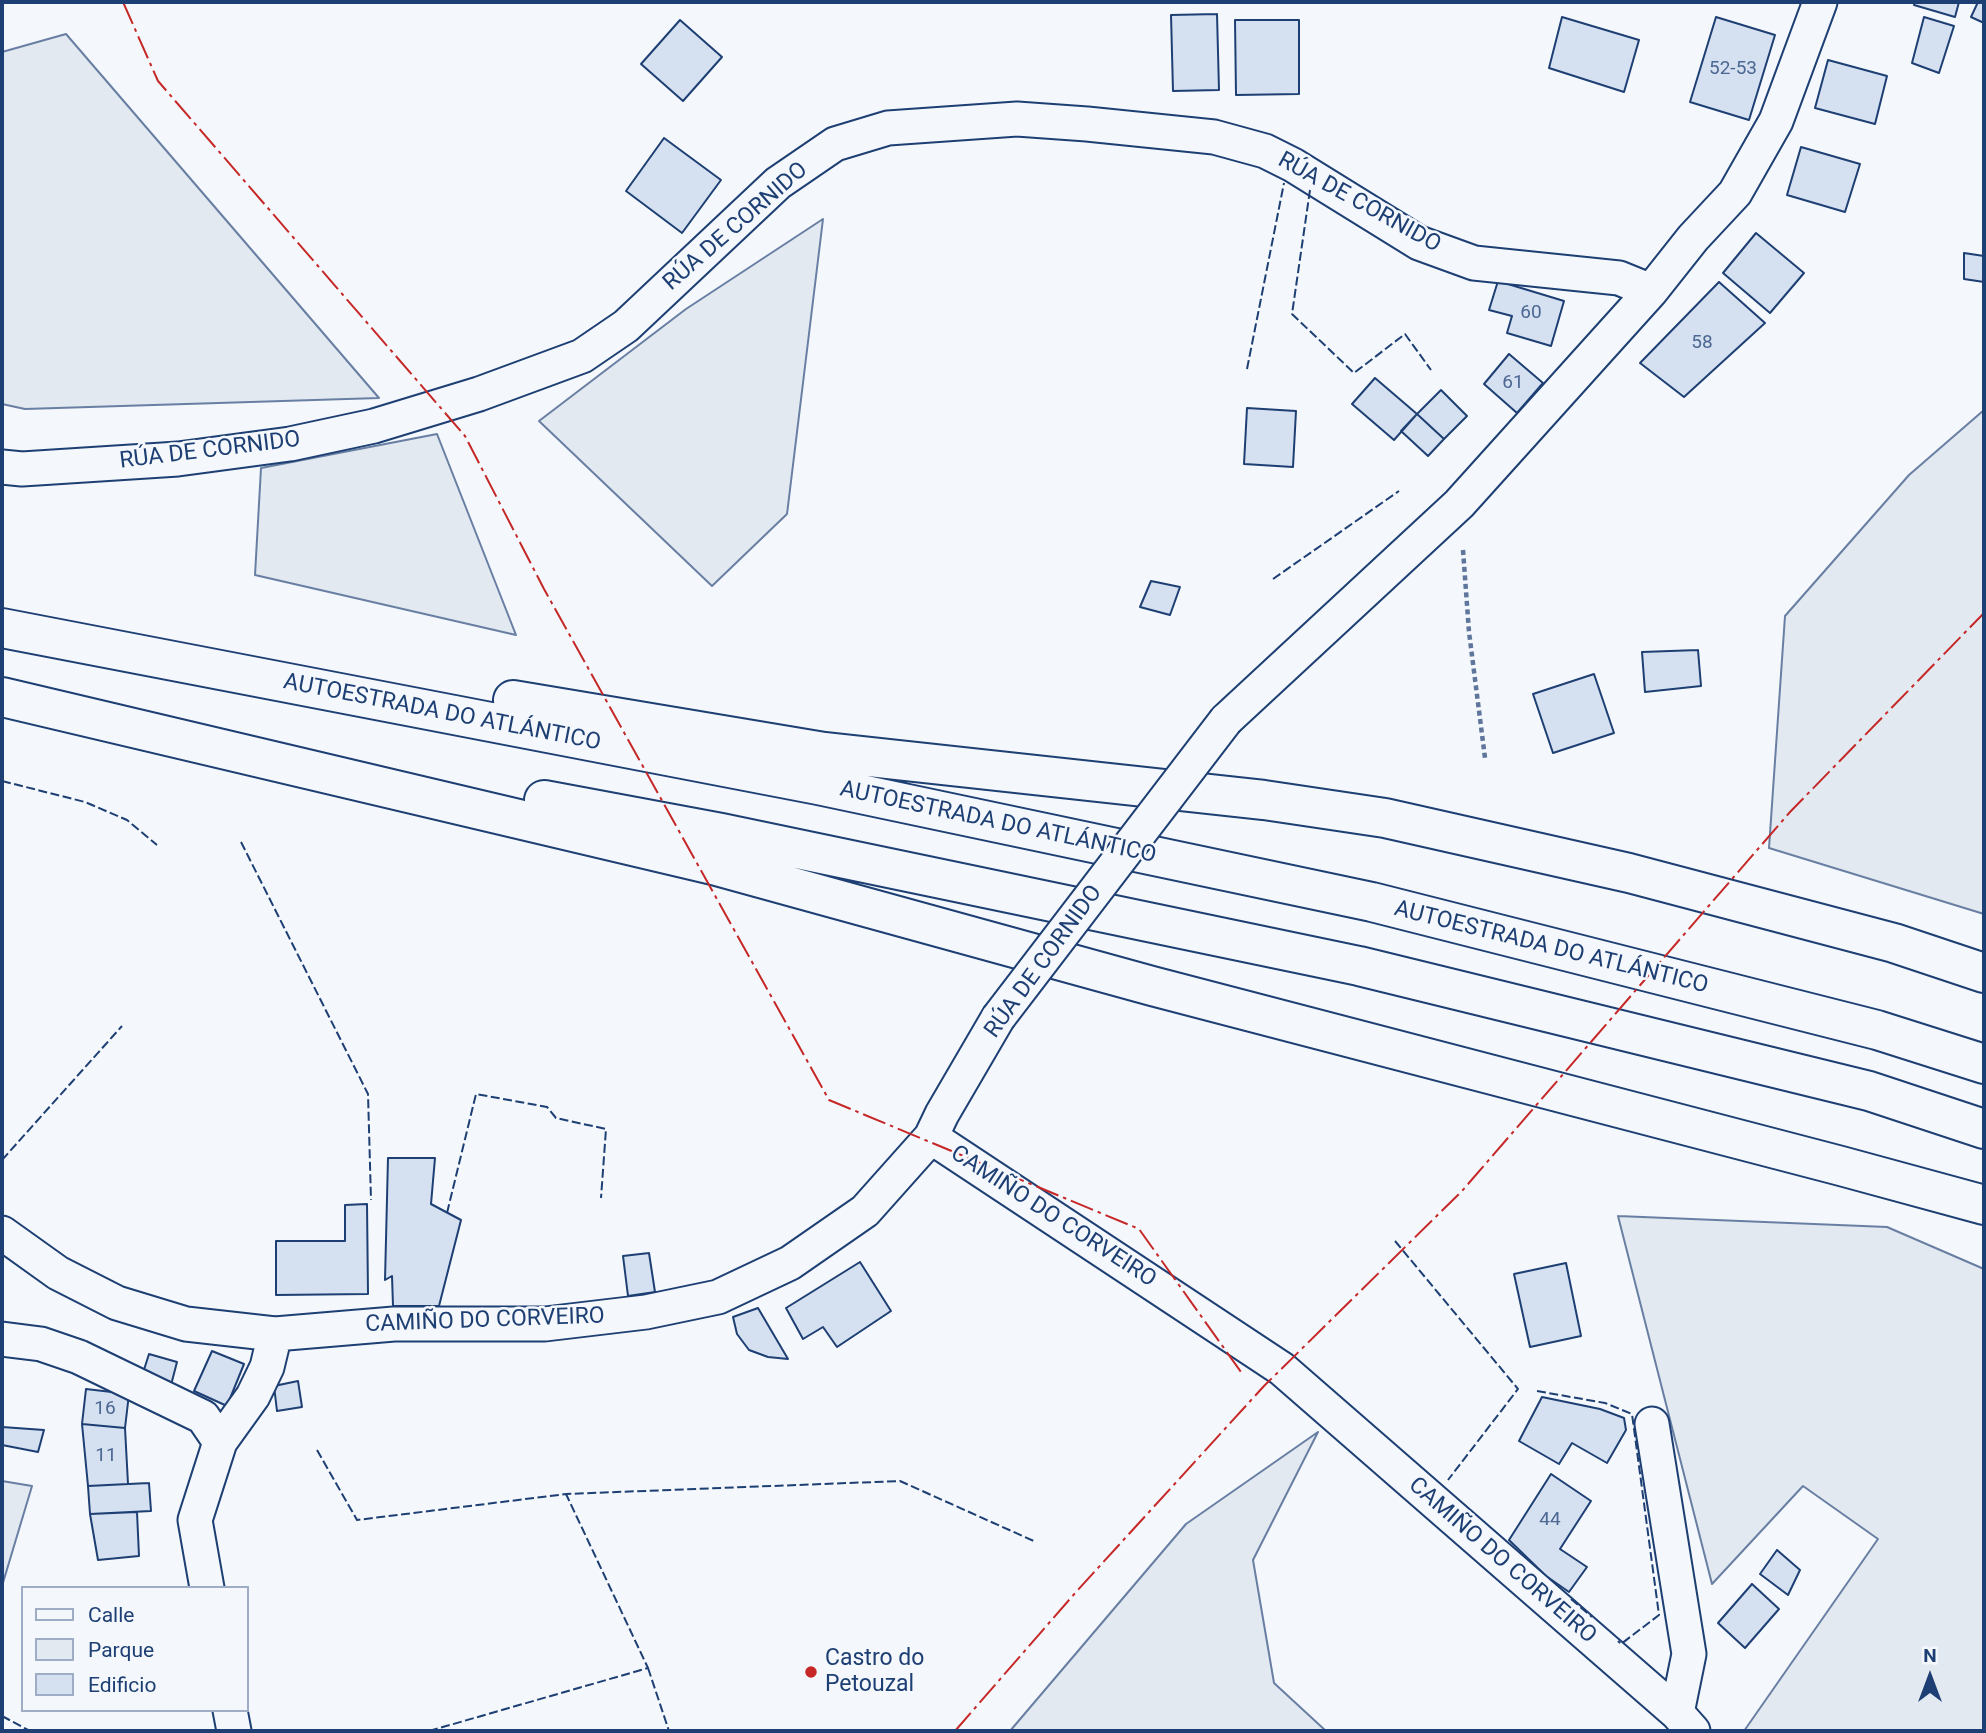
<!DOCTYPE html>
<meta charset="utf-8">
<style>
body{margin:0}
#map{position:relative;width:1986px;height:1733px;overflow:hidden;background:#f4f7fb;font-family:Roboto,sans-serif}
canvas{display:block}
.frame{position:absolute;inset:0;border:4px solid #1d3f73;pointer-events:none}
.legend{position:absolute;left:21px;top:1586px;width:228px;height:126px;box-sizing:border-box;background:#f4f7fb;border:2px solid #9eadc5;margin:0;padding:9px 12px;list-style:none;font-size:21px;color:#1d3f73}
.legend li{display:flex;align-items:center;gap:14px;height:35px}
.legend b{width:35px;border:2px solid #9eadc5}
.north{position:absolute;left:1895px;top:1642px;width:70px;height:70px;-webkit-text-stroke:5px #f4f7fb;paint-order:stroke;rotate:0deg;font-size:19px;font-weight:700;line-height:28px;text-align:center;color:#1d3f73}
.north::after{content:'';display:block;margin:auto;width:24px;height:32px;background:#1d3f73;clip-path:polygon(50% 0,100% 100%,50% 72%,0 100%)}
</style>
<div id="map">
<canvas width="1986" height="1733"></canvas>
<div class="frame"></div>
<ul class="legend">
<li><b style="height:9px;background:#f4f7fb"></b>Calle</li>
<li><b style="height:19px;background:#e3e9f0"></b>Parque</li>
<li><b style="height:19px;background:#d5e0f0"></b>Edificio</li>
</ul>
<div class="north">N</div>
</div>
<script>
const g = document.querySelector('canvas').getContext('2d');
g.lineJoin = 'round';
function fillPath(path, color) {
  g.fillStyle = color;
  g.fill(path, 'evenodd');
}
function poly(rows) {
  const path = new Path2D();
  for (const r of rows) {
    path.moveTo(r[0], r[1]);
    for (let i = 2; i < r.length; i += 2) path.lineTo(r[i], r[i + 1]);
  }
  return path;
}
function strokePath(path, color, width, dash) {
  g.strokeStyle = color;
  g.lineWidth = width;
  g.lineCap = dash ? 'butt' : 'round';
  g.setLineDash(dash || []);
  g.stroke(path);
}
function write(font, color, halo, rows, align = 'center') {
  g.font = font + ' Roboto,sans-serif';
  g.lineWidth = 5;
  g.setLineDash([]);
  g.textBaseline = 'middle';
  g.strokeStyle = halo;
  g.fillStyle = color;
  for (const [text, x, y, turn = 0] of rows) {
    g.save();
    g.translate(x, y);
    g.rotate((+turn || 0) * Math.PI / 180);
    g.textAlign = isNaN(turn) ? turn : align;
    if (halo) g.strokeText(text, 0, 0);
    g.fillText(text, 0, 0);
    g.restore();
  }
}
const green = poly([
 [66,34,379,398,25,409,2,404,2,52,66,34],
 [823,219,787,514,712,586,539,421,686,309,823,219],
 [1984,410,1984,914,1769,848,1785,616,1909,475,1984,410],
 [437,434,516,635,255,575,261,468,437,434],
 [1618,1216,1887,1227,1984,1269,1984,1731,1744,1731,1878,1539,1803,1486,1712,1584,1618,1216],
 [1318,1432,1253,1560,1274,1683,1326,1731,1010,1731,1186,1524,1318,1432],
 [2,1481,32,1486,2,1586,2,1481]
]);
fillPath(green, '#e3e9f0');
strokePath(green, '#687fa3', 2);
const building = poly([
 [1915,2,1959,2,1955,17,1914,5,1915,2],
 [1978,2,1984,2,1984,23,1971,17,1978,2],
 [1217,14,1219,90,1173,91,1171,15,1217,14],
 [1562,17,1639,40,1624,92,1549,68,1562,17],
 [1716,17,1775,35,1749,120,1690,102,1716,17],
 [1924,17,1954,26,1939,73,1912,63,1924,17],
 [680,20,722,57,683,101,641,64,680,20],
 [1235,20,1299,20,1299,94,1236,95,1235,20],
 [1828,60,1887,76,1875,124,1815,108,1828,60],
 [664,138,721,180,682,233,626,191,664,138],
 [1801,147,1860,164,1845,212,1787,195,1801,147],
 [1756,233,1804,273,1770,313,1723,273,1756,233],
 [1964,253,1984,256,1984,282,1964,279,1964,253],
 [1498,281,1564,301,1551,346,1507,333,1512,316,1489,310,1498,281],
 [1719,282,1765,323,1684,397,1640,363,1719,282],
 [1509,354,1543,383,1517,413,1484,384,1509,354],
 [1375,378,1417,414,1394,440,1352,404,1375,378],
 [1441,390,1467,416,1444,439,1417,414,1441,390],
 [1247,408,1296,411,1293,467,1244,464,1247,408],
 [1417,414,1444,439,1428,456,1401,431,1417,414],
 [1151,581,1180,587,1170,615,1140,607,1151,581],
 [1698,650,1701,686,1645,692,1642,652,1698,650],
 [1594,674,1614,733,1553,753,1533,694,1594,674],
 [388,1158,435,1158,431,1204,461,1220,439,1306,393,1306,392,1276,385,1280,388,1158],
 [367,1204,368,1294,276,1295,276,1241,345,1241,345,1205,367,1204],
 [649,1253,655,1292,628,1296,623,1256,649,1253],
 [860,1262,891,1311,837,1347,823,1327,803,1339,786,1308,860,1262],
 [1566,1263,1581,1336,1530,1347,1514,1274,1566,1263],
 [758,1308,788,1359,768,1357,749,1350,737,1334,733,1317,758,1308],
 [212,1351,244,1364,227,1406,194,1391,212,1351],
 [149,1354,177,1362,171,1385,142,1376,149,1354],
 [298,1381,302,1407,277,1411,274,1386,298,1381],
 [86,1389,129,1394,125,1428,82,1424,86,1389],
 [1542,1397,1600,1409,1624,1418,1626,1430,1607,1463,1572,1443,1559,1464,1519,1441,1542,1397],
 [82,1424,125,1428,128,1484,88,1486,82,1424],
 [2,1427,44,1430,38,1452,2,1445,2,1427],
 [1551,1474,1591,1501,1560,1549,1587,1567,1569,1592,1546,1576,1509,1540,1551,1474],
 [149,1483,151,1511,90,1514,88,1486,149,1483],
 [137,1512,139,1556,98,1560,90,1514,137,1512],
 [1777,1550,1800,1570,1788,1595,1760,1574,1777,1550],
 [1752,1584,1779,1609,1745,1648,1718,1623,1752,1584]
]);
fillPath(building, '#d5e0f0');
strokePath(building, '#1d3f73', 2);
const minor = poly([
 [2,467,22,469,178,459,290,444,374,426,479,394,582,356,626,326,778,183,835,144,888,128,1017,119,1087,124,1214,137,1265,151,1293,165,1419,243,1474,263,1619,278,1651,291],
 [1226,720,1459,504,1651,291,1693,238,1735,193,1776,121,1820,2],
 [931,1137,1282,1369,1677,1713,1693,1731],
 [2,1233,58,1273,117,1303,186,1324,275,1334,394,1324,545,1324,646,1312,718,1297,790,1263,865,1211,931,1137,942,1114,998,1018],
 [2,1339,41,1344,79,1357,203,1417,220,1442],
 [1652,1424,1689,1654,1677,1713],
 [207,1588,195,1520,220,1442,253,1396,267,1367,275,1334],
 [230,1710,234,1731]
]);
const motorway = poly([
 [2,628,818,785,1372,902,1877,1030,1984,1064],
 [2,697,713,865,1152,986,1841,1166,1984,1205],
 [513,700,824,752,1264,800,1385,818,1629,873,1894,943,1984,973],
 [544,800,721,833,1359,966,1869,1091,1984,1129]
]);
strokePath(minor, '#1d3f73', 37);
strokePath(motorway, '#1d3f73', 42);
strokePath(poly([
 [1463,550,1469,632,1485,758]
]), '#5e769c', 4.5, [5, 3.5]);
strokePath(minor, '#f4f7fb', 33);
strokePath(motorway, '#f4f7fb', 38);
const minorBridge = poly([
 [998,1018,1226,720]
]);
strokePath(minorBridge, '#1d3f73', 37, []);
strokePath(minorBridge, '#f4f7fb', 33);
strokePath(poly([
 [1310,190,1292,314,1354,373,1405,334,1431,370],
 [1247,369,1284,183],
 [1273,579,1399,491],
 [2,781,85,802,127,820,157,845],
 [241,842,368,1094,371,1200],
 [2,1160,122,1026],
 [447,1213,476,1094,547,1107,556,1118,606,1129,601,1198],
 [1395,1241,1518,1389,1448,1480],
 [1537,1391,1605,1403,1632,1414,1659,1615,1621,1644,1618,1641],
 [317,1450,357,1520,566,1494,900,1481,1036,1542],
 [1571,1599,1592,1617],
 [648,1668,669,1731],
 [2,1716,30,1731],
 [429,1731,648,1668,566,1494]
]), '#1d3f73', 2, [9, 3.5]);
strokePath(poly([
 [123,2,158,81,465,436,544,589,829,1100,1139,1229,1241,1372],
 [955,1731,1076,1592,1264,1386,1462,1191,1790,812,1984,613]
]), '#c62828', 2, [24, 5, 3.5, 5]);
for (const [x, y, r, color] of [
 [811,1672,7,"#c62828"]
]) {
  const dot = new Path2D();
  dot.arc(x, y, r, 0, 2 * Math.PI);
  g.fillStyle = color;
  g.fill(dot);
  strokePath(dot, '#f4f7fb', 2.5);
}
write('19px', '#4b6792', null, [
 ["52-53",1733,69],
 ["60",1531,313],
 ["58",1702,343],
 ["61",1513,383],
 ["16",105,1409],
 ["11",106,1456],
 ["44",1550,1520]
]);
write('23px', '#1d3f73', '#f4f7fb', [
 ["RÚA DE CORNIDO",1359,203,29],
 ["RÚA DE CORNIDO",736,227,-41],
 ["RÚA DE CORNIDO",210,451,-7],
 ["AUTOESTRADA DO ATLÁNTICO",442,713,11],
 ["AUTOESTRADA DO ATLÁNTICO",998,823,12],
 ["AUTOESTRADA DO ATLÁNTICO",1551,948,14],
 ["RÚA DE CORNIDO",1044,962,-54],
 ["CAMIÑO DO CORVEIRO",1053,1217,33],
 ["CAMIÑO DO CORVEIRO",485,1321,-2],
 ["CAMIÑO DO CORVEIRO",1502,1561,41]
]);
write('23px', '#1d3f73', '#f4f7fb', [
 ["Castro do",825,1659],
 ["Petouzal",825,1685]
], 'left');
</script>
